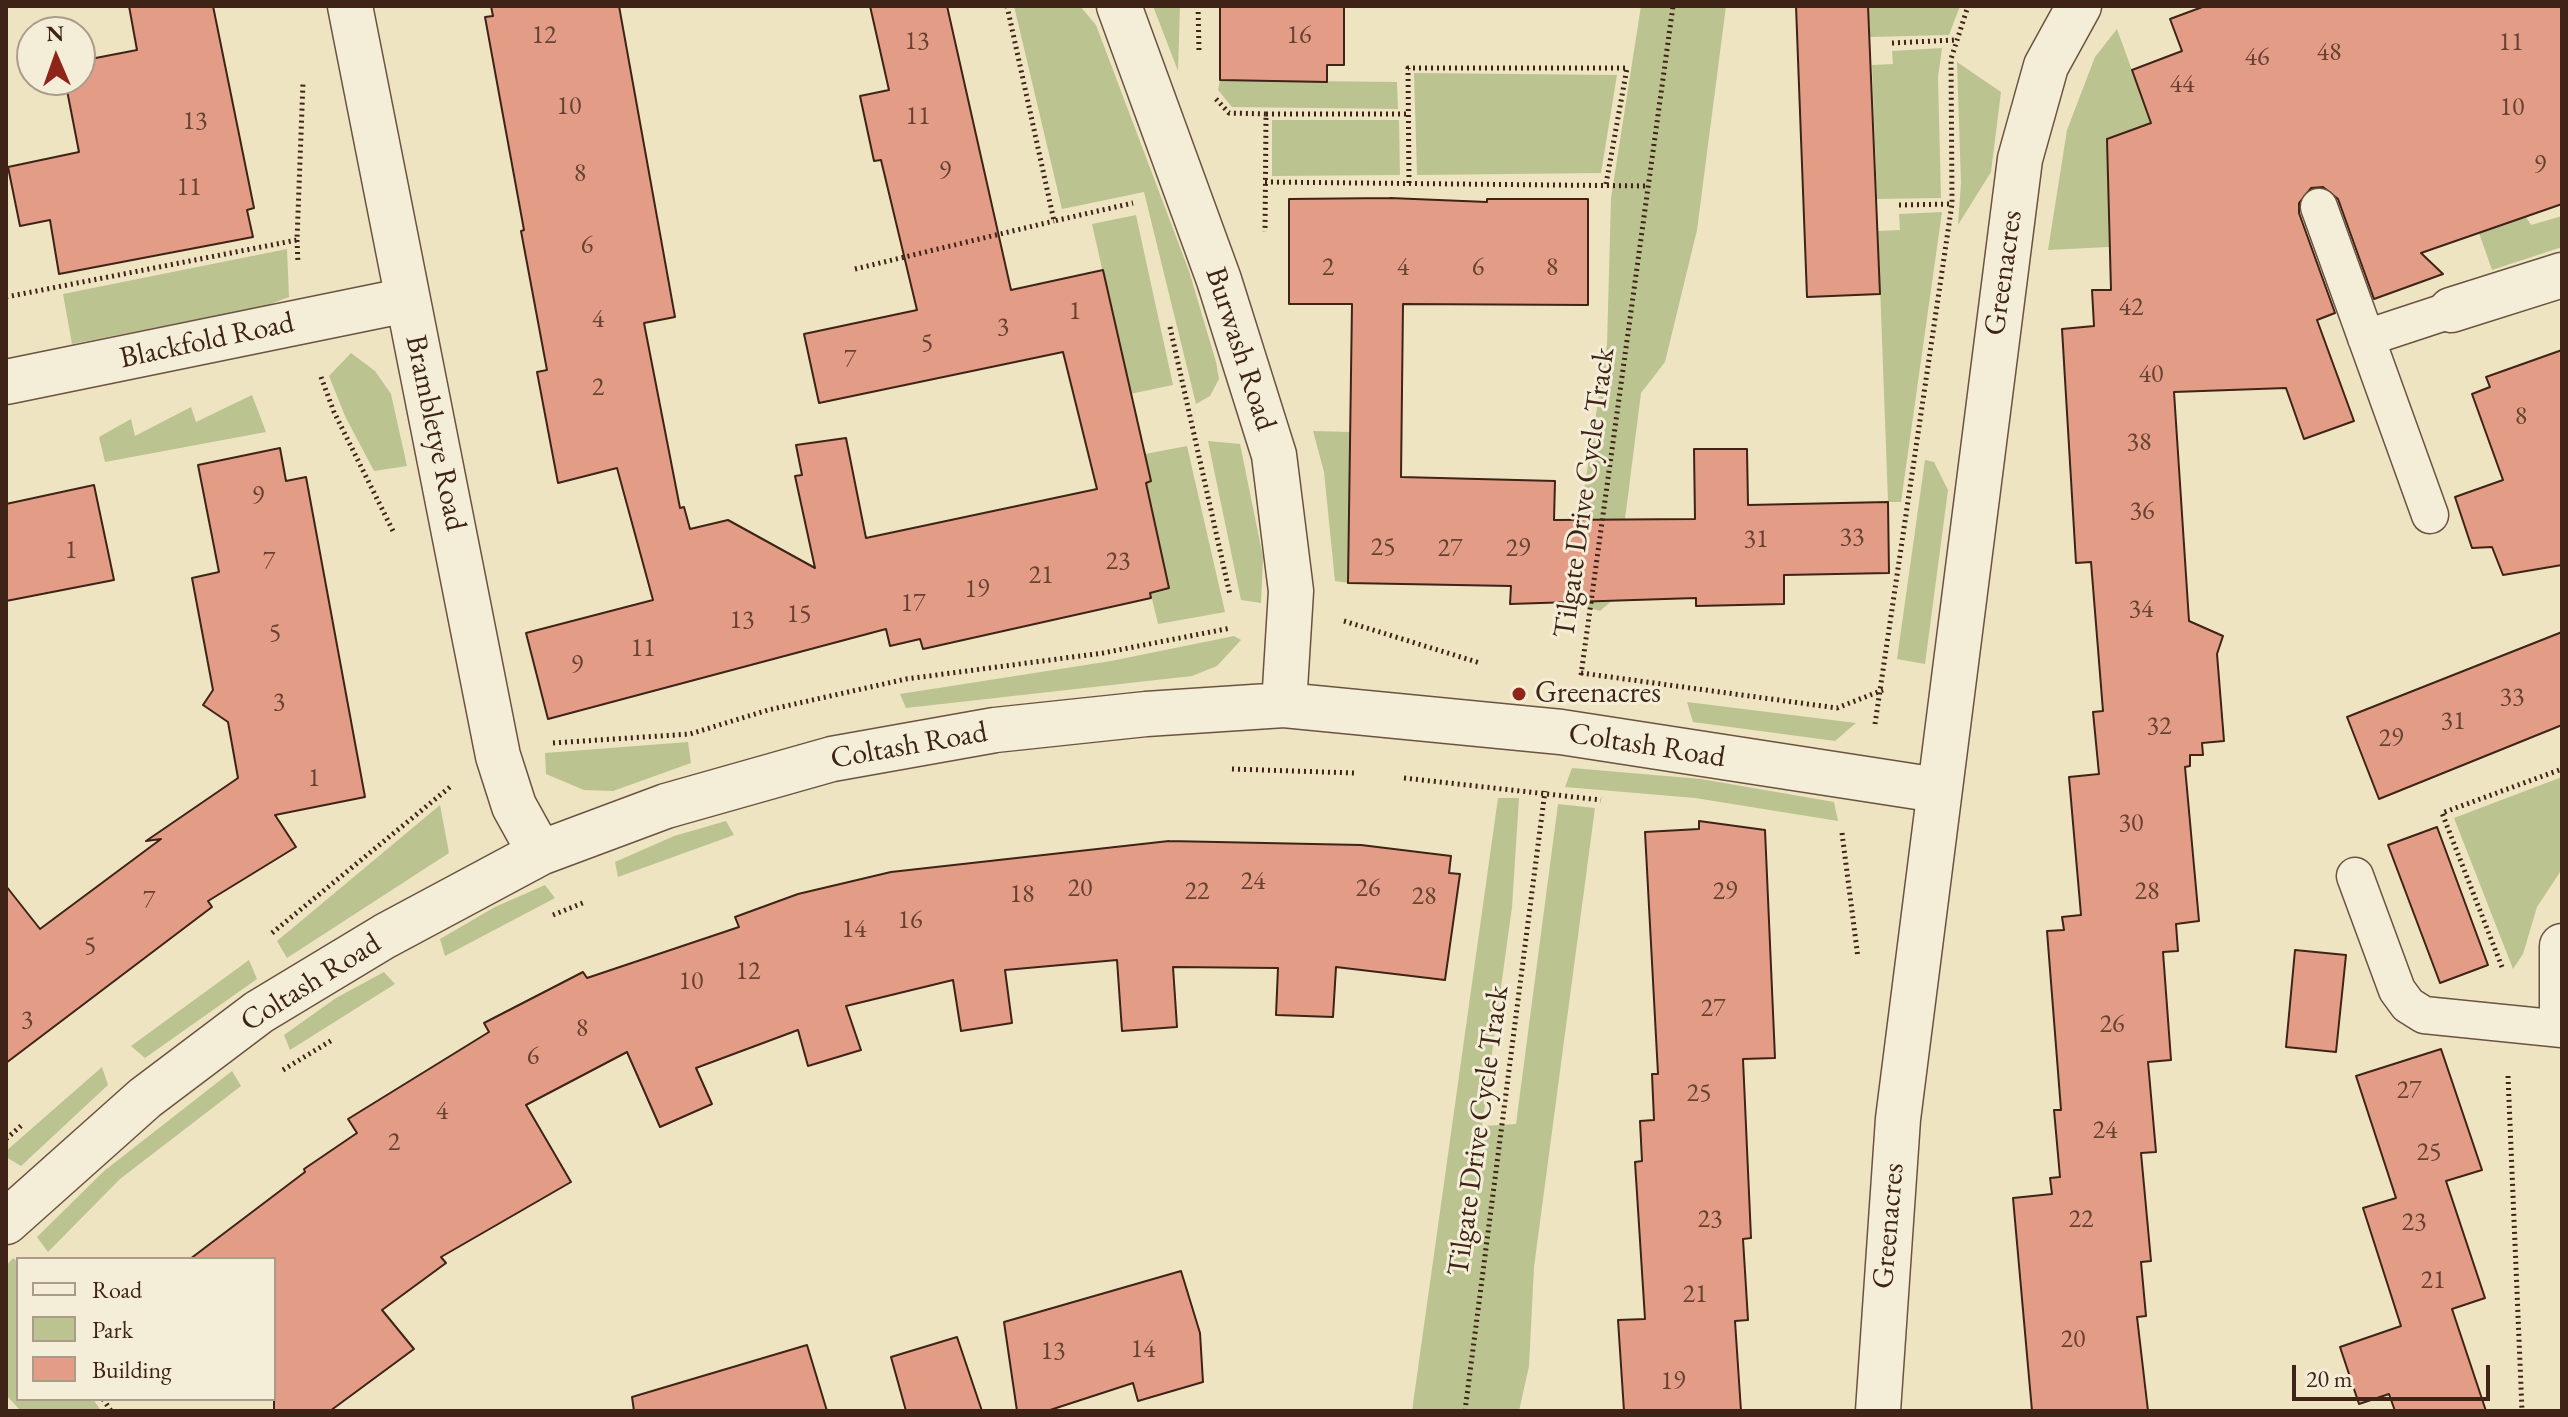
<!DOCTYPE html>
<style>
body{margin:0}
#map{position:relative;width:2568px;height:1417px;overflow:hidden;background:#eee4c2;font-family:"EB Garamond",serif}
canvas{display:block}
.frame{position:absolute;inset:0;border:8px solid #3e2316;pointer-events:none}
.legend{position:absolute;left:16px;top:1257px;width:260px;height:144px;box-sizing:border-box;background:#f4edd7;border:2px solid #ab9c8a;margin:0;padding:10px 14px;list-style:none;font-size:24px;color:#3e2316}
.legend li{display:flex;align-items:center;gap:16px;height:40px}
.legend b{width:40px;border:2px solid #ab9c8a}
.north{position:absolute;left:16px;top:16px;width:80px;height:80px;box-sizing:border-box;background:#f4edd7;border:2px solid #ab9c8a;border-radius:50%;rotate:358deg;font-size:22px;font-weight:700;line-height:32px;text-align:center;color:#3e2316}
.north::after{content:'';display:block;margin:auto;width:28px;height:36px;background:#8f2418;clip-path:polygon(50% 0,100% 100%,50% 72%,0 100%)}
.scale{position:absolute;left:2292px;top:1365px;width:198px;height:36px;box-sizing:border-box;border:4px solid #3e2316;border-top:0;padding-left:10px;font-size:24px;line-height:28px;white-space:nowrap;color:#3e2316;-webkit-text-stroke:6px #f4edd7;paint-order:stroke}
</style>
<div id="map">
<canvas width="2568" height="1417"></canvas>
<div class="frame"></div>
<ul class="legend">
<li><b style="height:10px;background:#f4edd7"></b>Road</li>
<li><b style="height:22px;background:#bbc391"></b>Park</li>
<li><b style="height:22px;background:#e39d86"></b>Building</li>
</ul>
<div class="north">N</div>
<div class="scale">20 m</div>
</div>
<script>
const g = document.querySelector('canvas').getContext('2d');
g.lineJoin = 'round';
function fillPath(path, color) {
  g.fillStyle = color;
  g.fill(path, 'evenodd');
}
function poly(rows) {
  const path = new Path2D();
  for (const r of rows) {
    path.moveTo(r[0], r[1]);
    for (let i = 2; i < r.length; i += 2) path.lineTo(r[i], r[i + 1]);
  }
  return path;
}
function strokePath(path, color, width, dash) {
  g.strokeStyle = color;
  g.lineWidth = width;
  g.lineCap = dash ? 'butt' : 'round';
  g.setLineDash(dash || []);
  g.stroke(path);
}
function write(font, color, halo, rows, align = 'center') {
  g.font = font + ' "EB Garamond",serif';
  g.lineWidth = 6;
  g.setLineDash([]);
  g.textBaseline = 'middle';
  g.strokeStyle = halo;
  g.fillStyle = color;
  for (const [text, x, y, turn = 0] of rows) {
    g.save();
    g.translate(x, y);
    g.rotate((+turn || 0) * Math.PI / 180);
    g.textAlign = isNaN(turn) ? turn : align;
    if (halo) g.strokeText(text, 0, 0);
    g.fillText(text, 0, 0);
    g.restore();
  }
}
fillPath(poly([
 [1014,6,1080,6,1096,25,1189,271,1216,362,1219,379,1210,396,1196,404,1144,192,1062,209],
 [1153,6,1180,6,1178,71],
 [1641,6,1726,6,1697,230,1665,362,1641,393,1615,598,1600,611,1580,605,1569,584,1607,345,1611,198],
 [1868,6,1960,6,1949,35,1870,37],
 [2117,29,2151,123,2107,139,2109,247,2048,250,2067,130,2095,57],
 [1942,48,1938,77,1941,198,1877,199,1872,65,1893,64,1892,51],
 [1957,62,2001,92,1991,172,1958,225,1961,183],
 [1414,73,1617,75,1601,173,1417,175],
 [1220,80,1397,82,1398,109,1232,107,1218,90],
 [1272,120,1399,120,1400,175,1272,176],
 [1942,212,1901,502,1888,502,1878,231,1900,230,1899,214],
 [1136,215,1173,385,1130,394,1092,224],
 [2562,216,2562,247,2492,270,2479,233,2526,217,2531,225],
 [287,249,289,297,265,306,72,344,63,294],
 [351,353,375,371,391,394,407,466,374,471,345,416,329,376],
 [252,395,266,432,105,462,99,437,131,419,135,436,191,407,196,422],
 [1313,431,1350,432,1348,583,1335,581,1324,472],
 [1208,441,1240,444,1263,557,1261,603,1241,600],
 [1187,446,1225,612,1158,624,1147,578,1166,574,1160,545,1127,488,1151,481,1145,454],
 [1925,460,1934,462,1948,490,1925,664,1897,659],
 [1234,636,1241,640,1217,666,1192,676,906,708,900,694,1111,661],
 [1687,702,1856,723,1835,741,1693,722],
 [688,742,691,763,613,791,584,790,546,774,545,753],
 [1572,768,1701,779,1834,802,1838,821,1695,798,1565,787],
 [2562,777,2562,869,2537,907,2523,954,2513,969,2454,818],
 [1498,798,1519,798,1512,907,1482,1126,1516,1124,1558,804,1595,808,1534,1267,1529,1366,1519,1411,1412,1411],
 [440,805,449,853,287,958,277,941],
 [726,821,734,835,618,877,615,862,674,836],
 [545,885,555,898,445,956,440,939,495,907],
 [249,960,257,979,145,1058,131,1046],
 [384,972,395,984,290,1050,284,1035,336,998],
 [102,1067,108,1085,21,1166,6,1157,6,1151],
 [232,1071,241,1086,120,1179,48,1252,37,1237,104,1171],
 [13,1258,18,1262,18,1399,93,1399,101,1411,21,1411,6,1395,6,1266]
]), '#bbc391');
const building = poly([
 [129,6,213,6,254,208,247,210,253,237,59,274,50,220,20,226,8,167,79,152,65,80,80,80,80,61,137,50,129,6],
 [491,6,619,6,675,317,644,323,680,508,684,507,690,529,728,520,815,568,795,476,802,475,796,445,846,438,866,538,1097,489,1063,352,819,403,804,334,917,310,881,160,874,161,860,96,889,90,870,6,947,6,1011,290,1103,270,1151,481,1146,483,1169,588,1150,593,1151,598,923,649,920,639,890,646,886,629,548,719,526,633,653,600,617,468,558,483,537,372,547,370,521,231,524,230,485,17,493,16,491,6],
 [1220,6,1344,6,1344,65,1327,65,1327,82,1220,80,1220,6],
 [1796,6,1868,6,1880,294,1807,297,1796,6],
 [2205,6,2562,6,2562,204,2421,253,2443,274,2374,299,2338,199,2323,187,2311,188,2299,203,2299,213,2335,313,2317,320,2354,421,2304,439,2286,388,2174,392,2189,621,2223,636,2217,654,2224,741,2202,743,2203,755,2190,755,2190,766,2185,767,2199,921,2176,924,2178,951,2163,952,2171,1060,2148,1062,2156,1152,2141,1153,2151,1261,2141,1262,2146,1316,2137,1317,2148,1411,2032,1411,2013,1198,2052,1194,2050,1178,2060,1177,2054,1110,2061,1110,2047,931,2064,930,2062,917,2081,915,2069,777,2099,774,2093,712,2103,711,2091,562,2076,563,2062,329,2094,326,2092,290,2111,290,2107,139,2151,123,2132,70,2182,51,2170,19,2205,6],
 [1390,198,1487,202,1487,199,1588,199,1588,305,1403,304,1401,477,1555,481,1554,520,1695,519,1694,449,1747,449,1748,505,1888,502,1889,573,1784,575,1784,604,1696,606,1696,598,1510,604,1511,586,1348,583,1352,304,1289,304,1289,199,1390,198],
 [2562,350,2562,565,2503,575,2492,547,2472,548,2455,497,2503,480,2472,394,2490,387,2486,377,2562,350],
 [280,448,286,481,306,477,365,797,275,815,296,847,208,901,212,907,6,1063,6,886,40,929,161,839,146,841,238,778,228,722,203,705,213,690,192,578,219,572,198,465,280,448],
 [94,485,114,580,6,601,6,504,94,485],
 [2562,632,2562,725,2379,799,2347,717,2562,632],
 [1699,821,1765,830,1775,1058,1743,1059,1751,1238,1743,1239,1748,1320,1735,1321,1741,1411,1624,1411,1618,1320,1645,1319,1635,1162,1642,1161,1640,1121,1654,1120,1652,1074,1658,1074,1645,832,1699,829,1699,821],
 [2437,827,2488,965,2440,983,2388,845,2437,827],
 [1169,841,1361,845,1451,856,1449,873,1460,874,1445,980,1336,967,1333,1017,1276,1015,1278,968,1173,967,1177,1027,1122,1031,1117,960,1005,970,1012,1023,961,1031,953,980,846,1006,861,1050,808,1066,798,1030,696,1068,712,1104,660,1127,627,1052,526,1105,571,1182,441,1257,446,1263,382,1310,414,1349,330,1411,274,1411,274,1259,190,1259,305,1172,304,1169,357,1133,348,1119,489,1032,484,1023,583,972,587,978,739,927,735,917,798,894,891,872,1169,841],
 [2295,950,2346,955,2336,1052,2286,1047,2295,950],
 [2441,1049,2482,1170,2446,1181,2485,1298,2452,1309,2486,1411,2395,1411,2389,1394,2359,1404,2340,1347,2401,1326,2363,1208,2396,1198,2356,1076,2441,1049],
 [1181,1271,1200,1333,1203,1382,1138,1401,1133,1383,1047,1411,1017,1411,1004,1322,1181,1271],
 [957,1337,982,1411,906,1411,891,1357,957,1337],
 [807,1345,827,1411,634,1411,632,1397,807,1345]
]);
fillPath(building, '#e39d86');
strokePath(building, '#3e2316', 2);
const service = poly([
 [2319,207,2430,515],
 [2366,338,2451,310],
 [2355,876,2397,990,2408,1005,2424,1015,2562,1029]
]);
const minor = poly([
 [350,6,498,756,514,806,540,853],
 [1119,6,1219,280,1274,455,1291,591,1284,705],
 [2451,310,2562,275],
 [6,382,407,300],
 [2562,946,2562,1013],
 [6,1222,145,1098,259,1012,385,936,540,853,666,806,832,759,995,730,1146,714,1284,705,1561,732,1937,790],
 [1878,1411,1898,1119,2020,159,2046,66,2079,6]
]);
strokePath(service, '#6a5341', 39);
strokePath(minor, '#6a5341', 47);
strokePath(poly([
 [1007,6,1054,221,1133,203],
 [1198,6,1199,51],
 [1892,43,1955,40],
 [1216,99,1229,113,1266,114,1265,232],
 [1266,114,1409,114],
 [1265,182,1649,186],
 [1409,183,1408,68,1627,68,1606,184],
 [1899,205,1952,204],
 [297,240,298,263],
 [855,269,1054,221],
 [6,297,297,240,303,82],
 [1170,327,1230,595],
 [321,377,334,412,393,531],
 [1344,621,1480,663],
 [1581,673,1837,708,1883,690],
 [1581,675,1673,6],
 [1875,724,1952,204,1951,59,1968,6],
 [553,743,690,734,768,710,906,679,1103,653,1231,628],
 [1232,769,1354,773],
 [1404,778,1601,800],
 [1842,833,1858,958],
 [553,915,585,902],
 [272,933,450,787],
 [2502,967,2442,813,2562,769],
 [283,1070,332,1040],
 [2508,1076,2522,1411],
 [6,1139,23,1124],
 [103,1399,111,1411],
 [1465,1411,1545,791]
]), '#3e2316', 5, [2, 4]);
strokePath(service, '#f4edd7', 36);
strokePath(minor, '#f4edd7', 44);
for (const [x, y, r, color] of [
 [1519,694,8,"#8f2418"]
]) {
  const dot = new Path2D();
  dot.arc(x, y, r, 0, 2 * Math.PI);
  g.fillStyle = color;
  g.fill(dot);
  strokePath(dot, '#f4edd7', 3);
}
write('26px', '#674232', null, [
 ["12",544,36],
 ["16",1299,36],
 ["13",917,42],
 ["11",2511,43],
 ["48",2329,53],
 ["46",2257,58],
 ["44",2182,85],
 ["10",569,107],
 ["10",2512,108],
 ["11",918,117],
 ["13",195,122],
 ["9",2540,166],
 ["9",945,172],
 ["8",580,174],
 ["11",189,188],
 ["6",587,246],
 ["2",1328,268],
 ["4",1403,268],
 ["6",1478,268],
 ["8",1552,268],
 ["42",2131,308],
 ["1",1075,312],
 ["4",598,320],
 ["3",1003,328],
 ["5",927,344],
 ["7",850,360],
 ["40",2151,375],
 ["2",598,388],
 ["8",2521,417],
 ["38",2139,443],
 ["9",258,497],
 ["36",2142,512],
 ["33",1852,538],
 ["31",1756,540],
 ["25",1383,548],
 ["27",1450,549],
 ["29",1518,549],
 ["1",71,551],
 ["7",269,562],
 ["23",1118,562],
 ["21",1041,576],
 ["19",977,590],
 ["17",913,604],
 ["34",2141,610],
 ["15",799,615],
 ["13",742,621],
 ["5",275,634],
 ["11",643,649],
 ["9",577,666],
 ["33",2512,698],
 ["3",279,703],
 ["31",2453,722],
 ["32",2159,727],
 ["29",2391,739],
 ["1",314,779],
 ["30",2131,824],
 ["24",1253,882],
 ["20",1080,889],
 ["26",1368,889],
 ["22",1197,892],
 ["29",1725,892],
 ["28",2147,892],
 ["18",1022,895],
 ["28",1424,897],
 ["7",149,901],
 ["16",910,921],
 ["14",854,930],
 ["5",90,947],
 ["12",748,972],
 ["10",691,982],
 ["27",1713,1009],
 ["3",27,1021],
 ["26",2112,1025],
 ["8",582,1029],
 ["6",533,1057],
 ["27",2409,1091],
 ["25",1699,1094],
 ["4",442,1112],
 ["24",2105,1131],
 ["2",394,1143],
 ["25",2429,1153],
 ["23",1710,1220],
 ["22",2081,1220],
 ["23",2414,1223],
 ["21",2433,1281],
 ["21",1695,1295],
 ["20",2073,1340],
 ["14",1143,1350],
 ["13",1053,1352],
 ["19",1673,1382]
]);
write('30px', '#3e2316', '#f4edd7', [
 ["Greenacres",2004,273,-82],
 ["Blackfold Road",207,341,-12],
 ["Burwash Road",1240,349,72],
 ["Brambletye Road",435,433,78],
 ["Tilgate Drive Cycle Track",1585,493,-82],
 ["Coltash Road",909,746,-10],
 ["Coltash Road",1647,746,9],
 ["Coltash Road",311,983,-32],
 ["Tilgate Drive Cycle Track",1479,1131,-82],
 ["Greenacres",1889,1226,-85]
]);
write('30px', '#3e2316', '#f4edd7', [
 ["Greenacres",1535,694]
], 'left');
</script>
